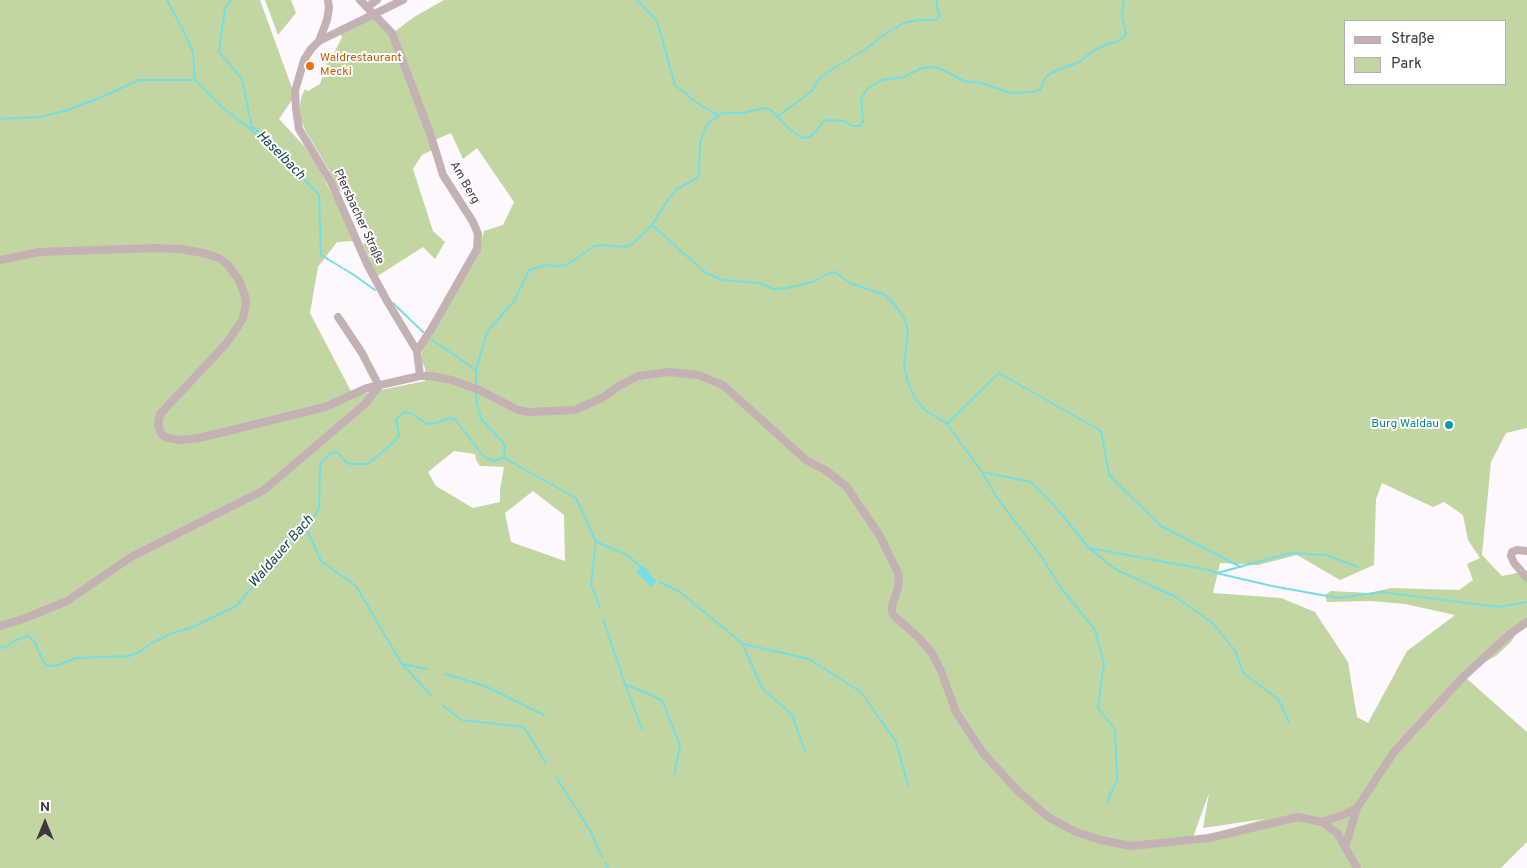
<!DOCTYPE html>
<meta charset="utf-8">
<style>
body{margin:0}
#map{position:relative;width:1527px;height:868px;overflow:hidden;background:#fef8fe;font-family:Overpass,sans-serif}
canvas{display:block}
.legend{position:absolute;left:1344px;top:20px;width:162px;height:65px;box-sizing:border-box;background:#fff;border:1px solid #b3aeb3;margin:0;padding:6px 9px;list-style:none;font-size:15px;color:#403540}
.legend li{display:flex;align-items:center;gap:10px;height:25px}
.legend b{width:25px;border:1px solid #b3aeb3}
.north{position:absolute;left:20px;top:798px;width:50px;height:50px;-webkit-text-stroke:4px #fff;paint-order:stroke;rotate:0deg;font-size:14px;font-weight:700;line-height:20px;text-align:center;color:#403540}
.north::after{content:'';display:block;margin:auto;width:18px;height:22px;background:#403540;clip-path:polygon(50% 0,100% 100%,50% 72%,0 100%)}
</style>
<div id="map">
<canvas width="1527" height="868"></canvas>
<ul class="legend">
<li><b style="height:6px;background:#c3b1b4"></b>Straße</li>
<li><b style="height:14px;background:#c1d6a0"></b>Park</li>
</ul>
<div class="north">N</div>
</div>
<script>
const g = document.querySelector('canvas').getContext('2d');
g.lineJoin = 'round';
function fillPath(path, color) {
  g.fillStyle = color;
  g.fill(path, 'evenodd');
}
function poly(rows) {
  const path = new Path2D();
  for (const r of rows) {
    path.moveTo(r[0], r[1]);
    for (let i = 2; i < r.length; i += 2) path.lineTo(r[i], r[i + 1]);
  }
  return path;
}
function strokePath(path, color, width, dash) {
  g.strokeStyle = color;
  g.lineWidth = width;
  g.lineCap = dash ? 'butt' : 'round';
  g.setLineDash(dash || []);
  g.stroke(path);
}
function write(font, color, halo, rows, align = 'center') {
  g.font = font + ' Overpass,sans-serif';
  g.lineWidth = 4;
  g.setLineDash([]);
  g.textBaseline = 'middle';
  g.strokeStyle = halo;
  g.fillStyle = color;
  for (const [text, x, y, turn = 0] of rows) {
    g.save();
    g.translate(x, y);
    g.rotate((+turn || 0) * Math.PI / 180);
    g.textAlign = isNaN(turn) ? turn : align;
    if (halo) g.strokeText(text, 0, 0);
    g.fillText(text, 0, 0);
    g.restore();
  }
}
fillPath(poly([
 [0,0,260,0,292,88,292,100,279,119,305,147,318,167,342,213,354,241,337,242,318,267,310,313,354,397,366,393,425,381,425,368,421,360,422,351,478,253,484,231,503,225,514,202,477,148,463,159,451,133,435,140,394,32,414,17,444,0,1527,0,1527,428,1506,433,1491,462,1482,555,1502,576,1527,571,1527,627,1517,632,1511,642,1496,656,1475,667,1466,678,1527,732,1527,842,1501,868,0,868],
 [1346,21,1506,21,1506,84,1346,84],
 [454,451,475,454,476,460,480,466,504,467,500,489,500,502,473,508,436,486,428,472],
 [1382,483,1433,507,1444,502,1463,515,1468,540,1480,558,1467,564,1473,580,1459,590,1391,588,1369,593,1331,591,1325,595,1327,602,1371,601,1405,604,1455,615,1407,651,1368,723,1357,717,1348,662,1315,612,1281,598,1213,593,1220,563,1258,565,1297,555,1340,580,1374,565,1376,499],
 [533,491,564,515,565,561,511,542,505,513],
 [1209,793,1203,828,1264,819,1192,840],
 [265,0,291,0,296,13,278,35],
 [374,16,391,34,434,149,422,155,413,169,433,231,445,242,435,259,423,247,376,277,363,244,374,240,351,198,339,190,329,170,306,132,301,120,300,107,301,98,305,89,308,91,320,84,327,62,333,55,342,37,340,33]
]), '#c1d6a0');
fillPath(poly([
 [644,566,656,581,651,587,636,571]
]), '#74dee4');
strokePath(poly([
 [167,0,183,30,193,52,195,80],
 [231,0,225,9,219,52,242,79,252,128,255,128,319,195,321,255,354,275,375,290],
 [637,0,657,21,675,85,697,103,719,116],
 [777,117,813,90,817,81,826,73,866,49,885,34,904,23,919,20,936,20,940,16,937,9,937,0],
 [0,119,40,117,68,110,104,96,139,80,195,80,223,108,267,142],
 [652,225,706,273,722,280,760,283,773,289,787,288,815,281,827,274,835,272,850,283,885,295,895,305,905,320,908,331,904,366,908,383,915,398,924,409,947,424,982,472,998,499,1041,556,1061,588,1095,630,1104,664,1098,708,1115,730,1117,780,1107,802],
 [393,303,423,332],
 [432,340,476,370],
 [476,387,476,370,487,332,514,301,529,270,545,265,558,266,567,265,594,246,604,245,625,247,632,244,652,225,670,197,677,189,697,178,699,175,700,142,707,124,722,113,743,113,763,108,771,110,789,129,802,138,810,137,824,121,830,120,844,121,852,126,860,126,863,121,861,99,868,88,882,80,904,77,922,68,931,67,939,68,964,81,981,83,1011,93,1033,92,1040,90,1046,77,1051,73,1079,62,1093,51,1107,44,1117,42,1126,35,1122,16,1124,0],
 [947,424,999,373,1101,431,1109,475,1161,526,1241,567],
 [504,458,576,498,596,542,591,584,600,608],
 [982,472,1031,482,1053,504,1089,548,1115,569,1174,596,1213,623,1236,652,1243,673,1278,699,1289,722],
 [305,525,321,561,356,586,402,664,431,695],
 [597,542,627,555,642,568],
 [1089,548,1209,570,1216,573,1272,586,1338,598,1382,592,1498,607,1527,602],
 [1217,573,1291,553,1326,555,1358,567],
 [660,582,680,592,743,644,809,659,861,692,896,742,908,785],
 [603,619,625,684,662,700,680,745,674,776],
 [743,645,762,688,792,715,805,751],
 [0,647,5,648,14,641,28,636,34,641,44,663,48,666,59,665,76,658,129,656,139,652,152,643,170,634,193,627,236,606,272,565,290,541,314,517,319,508,320,468,322,461,333,452,338,453,346,462,350,464,368,464,392,444,399,435,396,419,404,412,411,413,427,424,437,423,448,418,455,419,484,457,494,461,504,458,505,447,502,441,481,419,477,404,476,392],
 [404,664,426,669],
 [446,674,485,686,544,715],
 [625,684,642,729],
 [442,705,462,720,524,727,546,763],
 [556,777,591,832,602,857],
 [605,863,608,868]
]), '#74dee4', 2);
strokePath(poly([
 [360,0,392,33,431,136,443,175,473,222,478,234,477,249,432,328,417,351],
 [403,0,319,41,311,49,304,60,295,91,296,109,299,129,331,182,367,264,387,301,417,351,420,376],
 [367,7,377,0],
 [319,41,327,20,329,8,328,0],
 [0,260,39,252,156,248,180,249,204,253,219,258,227,264,239,280,245,296,246,303,243,319,225,345,160,414,158,425,160,431,163,436,168,438,181,440,199,438,232,430,325,407,367,388,420,376,430,376,452,380,479,390,518,410,529,412,575,410,602,398,619,386,638,376,669,372,698,375,723,385,806,460,825,470,846,486,880,536,899,575,898,588,892,606,892,612,894,616,918,637,932,653,941,671,956,712,983,753,1018,791,1048,817,1076,832,1101,840,1131,846,1209,838,1298,817,1322,822,1337,833,1357,868],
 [338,317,362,353,379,386],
 [1527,551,1517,550,1512,552,1511,556,1514,563,1527,578],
 [0,626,23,619,67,601,131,557,264,490,365,404,379,386],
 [1322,822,1343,815,1357,808],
 [1345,847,1357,808,1394,752,1462,678,1510,634,1527,622]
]), '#c3b1b4', 8);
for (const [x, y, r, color] of [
 [310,66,5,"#e8710a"],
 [1449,425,5,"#0f9aa8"]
]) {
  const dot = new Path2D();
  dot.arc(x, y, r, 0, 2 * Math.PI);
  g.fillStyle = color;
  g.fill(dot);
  strokePath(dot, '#fff', 2);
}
write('12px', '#c56008', '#fff', [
 ["Waldrestaurant",320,59],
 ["Mecki",320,73]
], 'left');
write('12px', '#403540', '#fff', [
 ["Am Berg",464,183,60],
 ["Pfersbacher Straße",358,217,65]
]);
write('12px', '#0d838f', '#fff', [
 ["Burg Waldau",1439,425]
], 'right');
write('italic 14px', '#17484b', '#fff', [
 ["Haselbach",280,156,45],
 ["Waldauer Bach",282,552,-49]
]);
</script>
